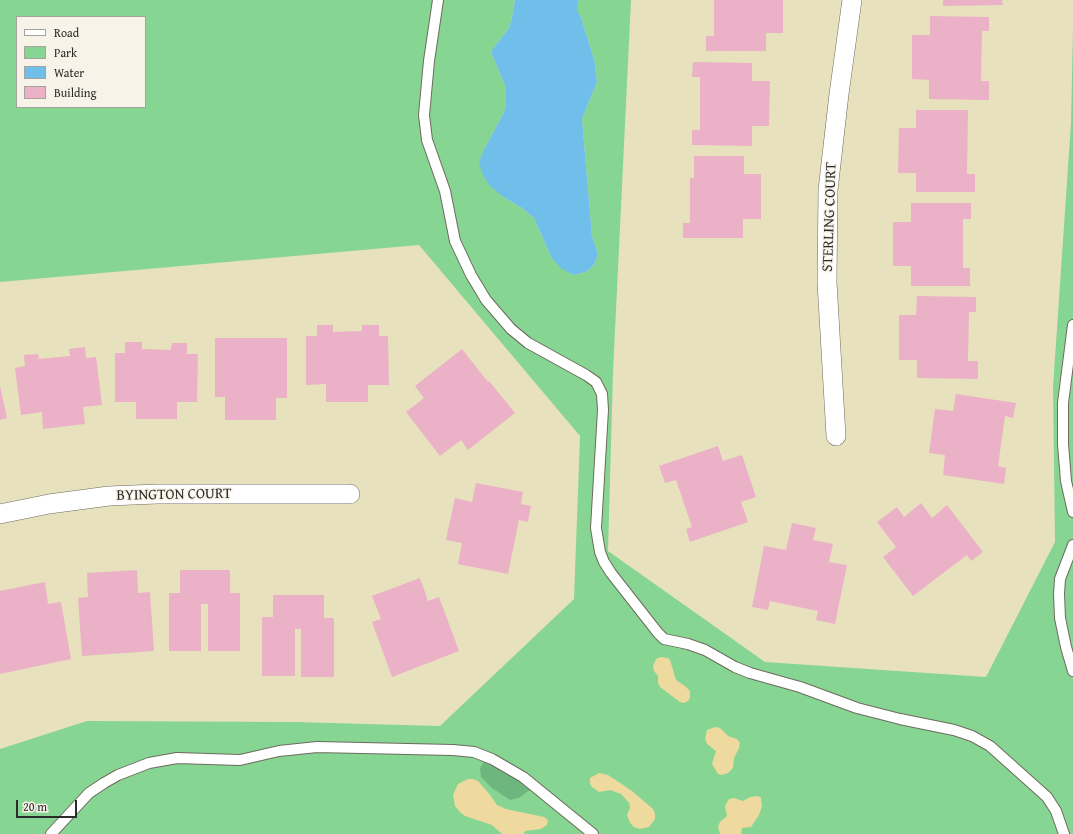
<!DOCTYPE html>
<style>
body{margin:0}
#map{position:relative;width:1073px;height:834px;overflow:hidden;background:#e8e1bd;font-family:"Gentium Book Plus",serif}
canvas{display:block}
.legend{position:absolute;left:16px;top:16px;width:130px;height:92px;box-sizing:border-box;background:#f7f3e8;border:1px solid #a5a39c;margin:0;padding:5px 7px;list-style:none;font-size:12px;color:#2b2b2b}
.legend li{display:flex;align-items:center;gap:8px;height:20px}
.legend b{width:20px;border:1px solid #a5a39c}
.scale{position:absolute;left:16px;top:800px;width:61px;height:18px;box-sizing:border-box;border:2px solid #2b2b2b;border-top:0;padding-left:5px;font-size:12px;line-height:14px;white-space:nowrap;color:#2b2b2b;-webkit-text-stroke:3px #f7f3e8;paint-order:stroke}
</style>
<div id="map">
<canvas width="1073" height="834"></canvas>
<ul class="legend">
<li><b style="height:5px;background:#fff"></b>Road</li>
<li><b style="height:11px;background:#87d593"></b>Park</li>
<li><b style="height:11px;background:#6fbfea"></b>Water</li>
<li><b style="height:11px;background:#ebb1c7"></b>Building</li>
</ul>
<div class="scale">20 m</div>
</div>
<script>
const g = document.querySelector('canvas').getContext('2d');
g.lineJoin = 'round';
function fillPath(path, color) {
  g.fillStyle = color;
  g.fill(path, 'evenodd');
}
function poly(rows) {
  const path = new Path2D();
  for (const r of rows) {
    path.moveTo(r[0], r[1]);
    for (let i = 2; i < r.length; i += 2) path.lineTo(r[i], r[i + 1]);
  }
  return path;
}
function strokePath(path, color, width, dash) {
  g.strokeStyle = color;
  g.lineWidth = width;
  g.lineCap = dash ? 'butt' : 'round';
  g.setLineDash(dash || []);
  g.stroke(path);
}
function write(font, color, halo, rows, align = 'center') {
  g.font = font + ' "Gentium Book Plus",serif';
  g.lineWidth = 3;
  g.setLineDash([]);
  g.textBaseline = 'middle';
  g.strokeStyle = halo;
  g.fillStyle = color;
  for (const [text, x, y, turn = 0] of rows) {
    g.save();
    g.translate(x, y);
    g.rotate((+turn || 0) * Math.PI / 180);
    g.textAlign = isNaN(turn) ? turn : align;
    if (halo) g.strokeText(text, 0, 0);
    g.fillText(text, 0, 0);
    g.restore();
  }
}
fillPath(poly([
 [0,0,515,0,512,17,509,28,491,51,492,55,505,85,506,97,505,110,485,148,502,196,522,208,534,218,551,257,574,275,586,272,594,265,598,254,592,236,582,119,597,82,595,63,581,17,577,12,577,4,579,0,631,0,613,372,608,551,765,662,986,677,1055,542,1053,387,1071,123,1073,28,1073,834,0,834,0,749,87,721,294,722,440,726,574,599,580,436,419,245,0,282],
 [17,17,145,17,145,107,17,107]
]), '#87d593');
fillPath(poly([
 [484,761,502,768,531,789,519,798,510,800,492,788,481,777,480,768]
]), '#6db67d');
fillPath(poly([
 [661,657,668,658,670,660,676,680,685,686,690,691,690,698,688,701,684,703,680,702,660,687,658,683,658,676,654,671,653,666,656,659],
 [715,727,720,728,728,736,737,739,740,743,739,748,734,758,733,768,728,773,722,775,718,774,712,764,716,751,707,744,705,739,707,730],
 [599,773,608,775,632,791,653,809,655,814,655,819,649,827,640,829,634,827,630,823,627,815,630,808,629,803,621,794,610,790,599,792,592,787,590,784,590,778],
 [468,779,473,779,478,781,490,795,497,805,506,809,544,817,548,820,547,825,541,829,525,831,524,834,502,834,492,825,465,816,460,812,455,806,453,795,458,784],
 [758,796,761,798,762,806,759,815,751,827,742,828,741,834,720,834,718,827,720,822,727,816,725,806,729,799,734,798,743,801,750,797]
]), '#eeda9e');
fillPath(poly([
 [515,0,579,0,577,4,577,11,581,17,595,63,597,82,582,119,592,236,598,254,594,265,586,272,574,275,562,269,551,257,534,218,522,208,502,196,489,185,482,173,479,162,485,148,505,110,506,97,505,85,492,55,491,51,509,28,512,17]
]), '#6fbfea');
fillPath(poly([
 [714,0,783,0,783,33,766,33,766,51,706,51,706,36,714,36],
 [943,0,1002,0,1003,5,943,6],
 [930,16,989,17,989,31,982,31,981,81,989,81,989,100,929,99,929,80,912,79,912,35,930,35],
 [693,62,752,63,752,81,770,81,769,126,752,126,752,146,692,145,692,130,700,130,700,77,692,77],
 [916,110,968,110,967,174,975,174,975,192,916,192,916,173,898,173,899,128,916,128],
 [694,156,744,156,744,174,761,174,761,219,743,219,743,238,683,238,683,223,690,223,690,178,694,178],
 [911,203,971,203,971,219,963,219,963,268,970,268,970,286,911,286,911,266,893,266,893,222,911,222],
 [917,296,976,297,976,312,969,312,968,361,978,361,978,379,917,378,917,360,899,360,899,315,916,315],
 [317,325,333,325,333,332,362,331,362,325,379,325,379,336,388,336,389,385,368,385,368,402,326,402,326,384,306,385,306,336,317,336],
 [215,338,287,338,287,398,276,398,276,420,225,420,225,397,215,397],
 [125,342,142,342,142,349,171,350,172,343,187,343,187,354,198,354,197,402,177,402,177,419,136,419,136,402,115,402,115,353,125,353],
 [85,347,86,358,96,357,102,405,83,407,85,424,43,429,42,412,21,415,15,368,25,366,24,355,38,354,39,359,70,356,69,349],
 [462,349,488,382,489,381,515,413,468,450,461,440,440,456,406,412,424,398,415,386],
 [0,386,7,418,0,420],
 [956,394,1016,403,1013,418,1005,416,998,466,1006,468,1004,484,943,475,945,455,929,453,935,409,953,411],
 [718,446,723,461,742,455,756,497,741,502,748,522,690,542,686,529,692,527,676,480,665,483,659,466],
 [476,483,523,492,521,504,531,506,528,522,519,520,508,574,458,564,462,543,446,540,455,498,472,502],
 [921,503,932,518,947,505,983,552,971,561,967,555,913,596,883,557,896,547,877,522,897,507,904,517],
 [792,523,816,528,813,540,833,544,829,562,847,565,835,624,816,620,818,611,770,601,768,610,752,607,764,546,786,550],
 [137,570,138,593,150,592,154,651,82,656,78,598,88,597,87,573],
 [180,570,230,570,230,593,240,593,240,651,208,651,208,604,201,604,201,651,169,651,169,593,180,593],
 [420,578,428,601,439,597,459,651,392,677,372,622,381,619,372,596],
 [45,582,48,604,61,602,71,659,0,674,0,591],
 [273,595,324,595,324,618,334,618,334,677,301,677,301,629,295,629,295,676,262,676,262,617,273,617]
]), '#ebb1c7');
const lane = poly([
 [438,0,429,61,424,115,427,140,445,191,455,241,471,275,486,300,511,329,528,343,586,375,596,382,602,394,603,410,596,528,600,552,604,562,611,573,658,633,664,639,688,644,705,650,735,667,750,673,800,687,857,708,900,719,954,730,972,736,990,746,1047,797,1056,811,1064,834],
 [1073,325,1063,403,1063,444,1066,481,1073,512],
 [1073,545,1060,579,1059,594,1060,618,1066,647,1073,671],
 [51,834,89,793,104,783,118,775,149,763,177,758,240,760,279,751,317,747,453,750,474,752,492,759,523,777,593,834]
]);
const street = poly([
 [836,436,827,282,828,190,839,94,852,0],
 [0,514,49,504,109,496,157,494,350,494]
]);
strokePath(lane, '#6d6b5e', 12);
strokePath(street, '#6d6b5e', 20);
strokePath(lane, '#fff', 10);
strokePath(street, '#fff', 19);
write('15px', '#2b2b2b', '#f7f3e8', [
 ["STERLING COURT",830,217,-88],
 ["BYINGTON COURT",174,495,-1]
]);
</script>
